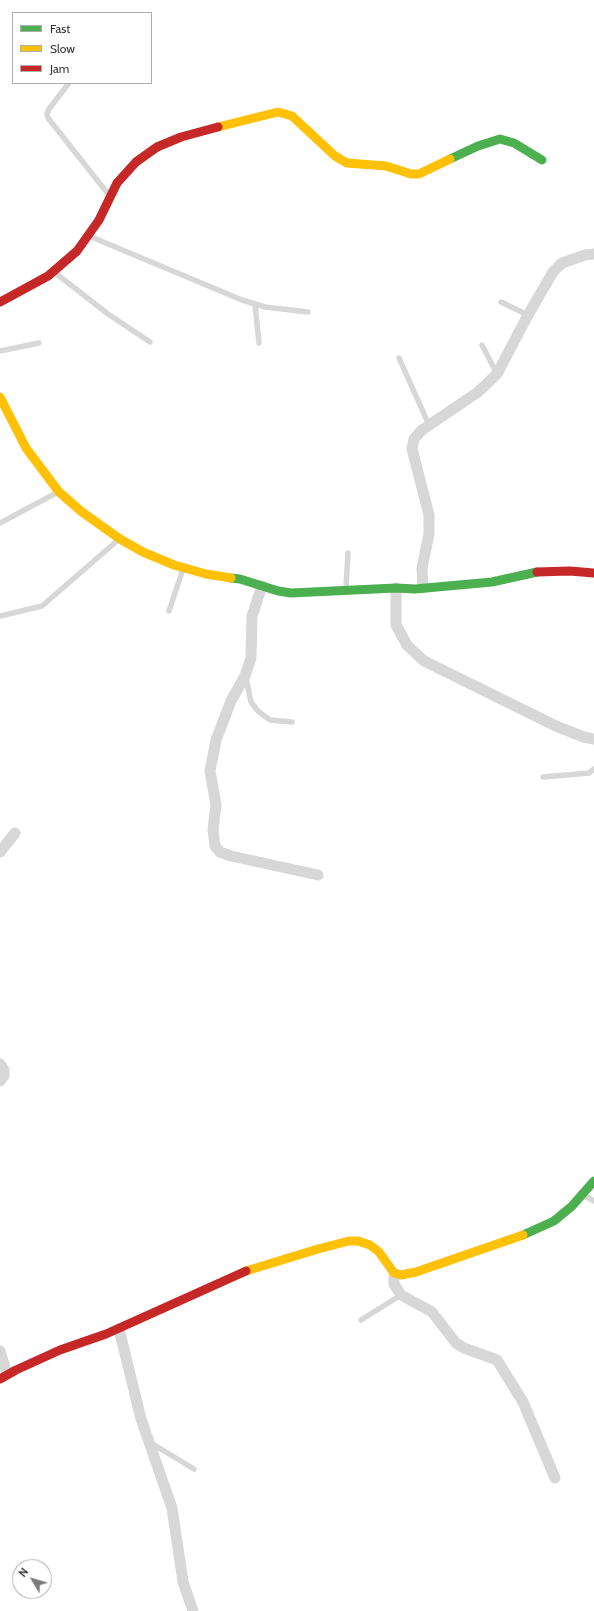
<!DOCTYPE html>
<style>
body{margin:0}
#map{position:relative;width:594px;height:1611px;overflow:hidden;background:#fff;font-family:Cabin,sans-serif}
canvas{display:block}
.legend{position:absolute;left:12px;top:12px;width:140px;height:72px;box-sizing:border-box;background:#fff;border:1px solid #adadad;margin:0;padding:5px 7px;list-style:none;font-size:12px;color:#333}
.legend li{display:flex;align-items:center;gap:8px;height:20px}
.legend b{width:20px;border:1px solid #adadad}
.north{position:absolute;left:12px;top:1559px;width:40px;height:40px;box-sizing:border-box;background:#fff;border:1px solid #adadad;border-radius:50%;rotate:308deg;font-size:11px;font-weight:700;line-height:16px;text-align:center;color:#333}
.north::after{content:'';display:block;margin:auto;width:14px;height:18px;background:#7a7a7a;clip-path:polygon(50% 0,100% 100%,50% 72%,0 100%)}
</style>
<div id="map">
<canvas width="594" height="1611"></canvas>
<ul class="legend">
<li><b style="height:5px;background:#4caf50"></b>Fast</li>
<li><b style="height:5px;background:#ffc107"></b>Slow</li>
<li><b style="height:5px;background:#c62828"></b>Jam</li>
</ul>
<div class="north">N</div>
</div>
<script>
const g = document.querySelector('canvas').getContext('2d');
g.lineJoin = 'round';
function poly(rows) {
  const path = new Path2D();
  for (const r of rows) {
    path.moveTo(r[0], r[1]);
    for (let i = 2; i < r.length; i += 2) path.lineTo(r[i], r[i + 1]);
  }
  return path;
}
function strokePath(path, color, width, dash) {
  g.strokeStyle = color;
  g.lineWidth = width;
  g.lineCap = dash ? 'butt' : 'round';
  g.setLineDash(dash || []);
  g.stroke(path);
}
strokePath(poly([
 [69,83,49,109,47,114,48,118,109,195],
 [89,236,242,300,265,307,308,312],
 [54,272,108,314,150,342],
 [501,302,528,315],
 [255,304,259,343],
 [482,345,497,374],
 [0,351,39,343],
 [399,358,429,425],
 [0,523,58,492],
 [346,588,348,553],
 [169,611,183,569],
 [0,616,42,606,118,540],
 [246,678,251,702,258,711,270,720,292,722],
 [543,777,589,773,594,769],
 [583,1195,594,1201],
 [361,1320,401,1295],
 [151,1443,194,1469]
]), '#d7d7d7', 5.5);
strokePath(poly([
 [262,586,252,616,251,658,245,676,231,701,216,740,210,771,216,805,213,830,215,846,220,852,231,856,318,875],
 [396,588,396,625,407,645,424,661,558,727,584,737,594,739],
 [423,588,422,568,429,534,429,515,412,449,414,439,422,430,478,392,497,374,528,315,553,272,562,263,585,255,594,254],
 [0,852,15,833],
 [0,1064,4,1070,4,1076,0,1081],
 [394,1273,394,1284,401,1295,432,1312,456,1343,464,1348,497,1360,523,1402,555,1478],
 [119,1329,141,1419,172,1508,183,1582,193,1611],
 [0,1351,7,1374]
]), '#d7d7d7', 11);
strokePath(poly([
 [450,159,478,146,500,139,514,143,542,160],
 [231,578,240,579,278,591,291,593,396,588,415,589,492,582,537,572],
 [523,1235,554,1221,572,1206,594,1181]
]), '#4caf50', 9);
strokePath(poly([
 [218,127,278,112,292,116,335,156,347,163,386,166,411,174,419,174,450,159],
 [0,397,26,448,59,492,82,512,120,539,143,552,174,565,206,574,231,578],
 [246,1271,318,1249,349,1241,358,1241,370,1245,379,1252,394,1273,401,1275,416,1272,523,1235]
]), '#ffc107', 9);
strokePath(poly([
 [0,302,48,276,77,251,99,220,117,183,136,162,157,147,181,137,218,127],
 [537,572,570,571,594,573],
 [0,1379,16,1370,60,1350,106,1334,246,1271]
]), '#c62828', 9);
</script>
